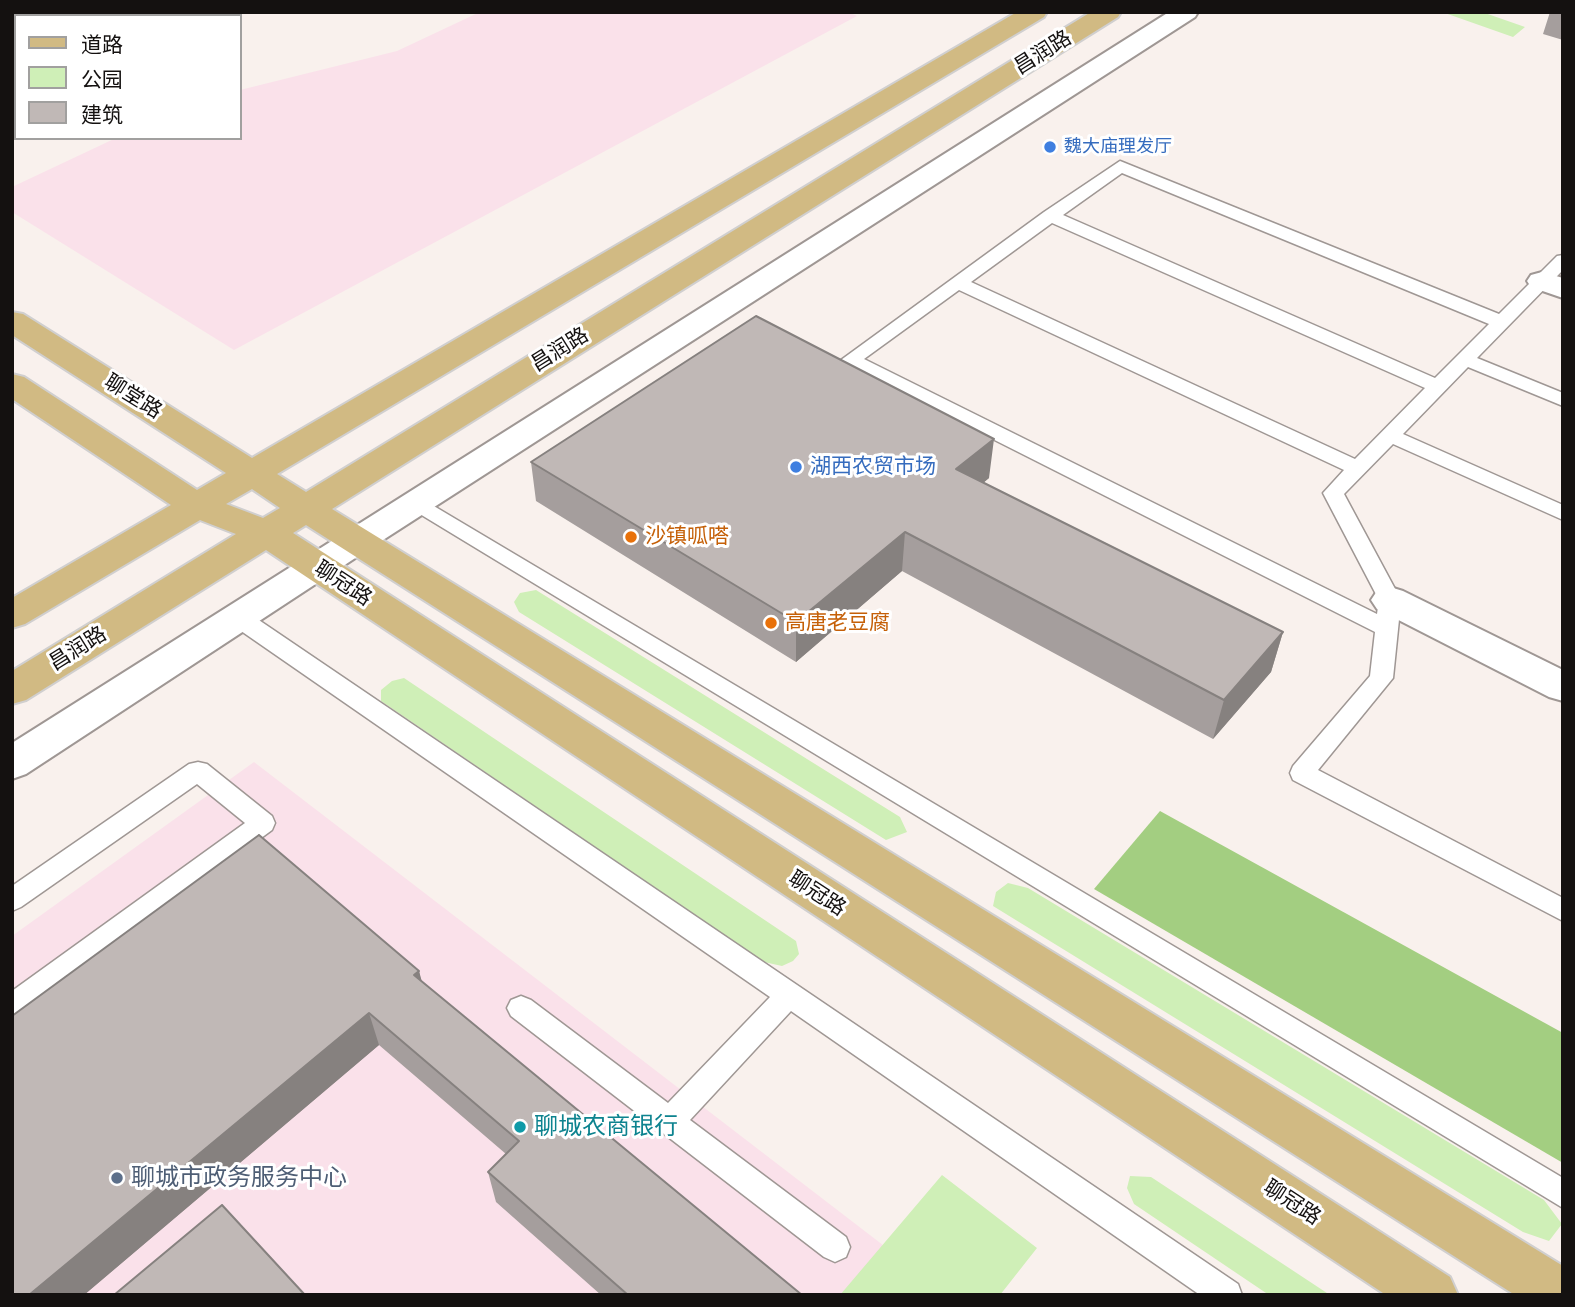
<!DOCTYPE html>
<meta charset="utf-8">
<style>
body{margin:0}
#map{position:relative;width:1575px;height:1307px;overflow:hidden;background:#f9f1ed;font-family:"PT Serif","Noto Sans SC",serif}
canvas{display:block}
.frame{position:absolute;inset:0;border:14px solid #141110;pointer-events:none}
.legend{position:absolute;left:14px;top:14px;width:228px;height:126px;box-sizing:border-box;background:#fff;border:2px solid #a1a09f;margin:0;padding:9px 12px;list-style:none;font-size:21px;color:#141110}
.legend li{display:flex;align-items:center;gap:14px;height:35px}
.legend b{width:35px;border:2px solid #a1a09f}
</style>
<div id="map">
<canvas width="1575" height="1307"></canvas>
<div class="frame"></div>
<ul class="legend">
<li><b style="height:9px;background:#d1ba83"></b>道路</li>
<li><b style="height:19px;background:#cfefb7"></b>公园</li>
<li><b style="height:19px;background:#c0b8b6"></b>建筑</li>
</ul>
</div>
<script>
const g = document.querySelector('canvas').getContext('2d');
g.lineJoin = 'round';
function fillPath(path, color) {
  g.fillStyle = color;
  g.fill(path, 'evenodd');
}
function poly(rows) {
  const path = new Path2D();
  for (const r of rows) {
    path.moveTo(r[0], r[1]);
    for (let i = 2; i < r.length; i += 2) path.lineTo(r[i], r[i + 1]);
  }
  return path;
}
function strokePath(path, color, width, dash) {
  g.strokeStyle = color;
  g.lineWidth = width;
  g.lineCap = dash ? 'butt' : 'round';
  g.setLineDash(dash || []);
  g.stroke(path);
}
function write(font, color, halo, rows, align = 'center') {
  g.font = font + ' "PT Serif","Noto Sans SC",serif';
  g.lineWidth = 6;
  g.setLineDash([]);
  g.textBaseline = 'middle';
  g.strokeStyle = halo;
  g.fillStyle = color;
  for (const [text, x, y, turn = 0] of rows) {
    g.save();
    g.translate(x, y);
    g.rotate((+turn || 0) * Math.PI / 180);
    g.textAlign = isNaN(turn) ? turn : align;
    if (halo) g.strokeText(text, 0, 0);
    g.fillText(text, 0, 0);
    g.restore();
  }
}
fillPath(poly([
 [480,12,848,12,857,16,234,350,12,212,12,187,116,138,240,138,240,90,397,51],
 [254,762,948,1295,12,1295,12,936]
]), '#fae1ea');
fillPath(poly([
 [1442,12,1482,12,1525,27,1513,37],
 [536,590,900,817,907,832,886,840,519,612,514,602,520,593],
 [404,678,796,941,799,954,793,961,782,966,764,962,381,701,381,690,392,681],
 [1008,883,1028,888,1544,1200,1562,1224,1549,1241,1523,1232,993,906,996,892],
 [942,1175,1037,1248,1000,1295,840,1295],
 [1130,1176,1151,1177,1330,1295,1269,1295,1134,1204,1127,1188]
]), '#cfefb7');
fillPath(poly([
 [1160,811,1563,1033,1563,1163,1094,889]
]), '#a3ce81');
const service = poly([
 [1120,161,1499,314,1557,256,1563,255,1563,270,1477,358,1563,393,1563,406,1468,367,1403,434,1563,505,1563,520,1393,444,1344,494,1401,600,1393,678,1318,770,1563,898,1563,921,1293,780,1290,773,1293,766,1370,676,1375,632,844,364,841,360,1044,212,1120,161],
 [1122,173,1489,324,1435,378,1063,215,1122,173],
 [1052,223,1425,388,1355,459,971,282,1052,223],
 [959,290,1344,470,1323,493,1379,600,1377,614,864,359,959,290],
 [417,496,1563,1178,1563,1208,410,508,407,503,410,498,417,496],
 [239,610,247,612,1238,1284,1242,1295,1200,1295,791,1011,690,1120,846,1237,850,1247,846,1257,835,1262,824,1257,511,1016,507,1008,511,1000,521,996,531,1000,668,1103,770,997,231,624,228,618,231,612,239,610],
 [198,762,207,764,272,816,275,823,272,830,22,1014,12,1018,12,991,245,823,197,784,21,907,12,911,12,886,189,764,198,762]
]);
const minor = poly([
 [1542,272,1563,278,1563,298,1531,287,1527,281,1531,275,1542,272],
 [1390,587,1403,591,1563,670,1563,701,1549,697,1377,609,1371,600,1377,591,1390,587]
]);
const tertiary = poly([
 [1169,12,1198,12,1195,17,369,549,26,774,12,779,12,743,1169,12]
]);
const primary = poly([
 [1017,12,1047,12,1044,17,277,474,306,492,1091,12,1121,12,1118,17,332,509,1563,1266,1563,1295,1515,1295,306,525,293,533,1450,1277,1458,1295,1386,1295,266,550,26,700,12,704,12,671,236,534,200,520,25,624,12,628,12,598,171,505,12,399,12,374,24,377,197,490,226,473,12,335,12,312,23,314,252,458,1017,12],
 [252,489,280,508,263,518,226,504,252,489]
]);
strokePath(service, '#9f9794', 3);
strokePath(minor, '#9f9794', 4);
strokePath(tertiary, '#9f9794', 4);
strokePath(primary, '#d0cfcf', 4);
fillPath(service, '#fff');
fillPath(minor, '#fff');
fillPath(tertiary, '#fff');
fillPath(primary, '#d1ba83');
fillPath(poly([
 [1550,12,1563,12,1563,40,1543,34],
 [531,462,989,478,983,483,1283,632,1271,672,1213,739,902,571,796,662,536,501],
 [419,971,421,981,802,1295,601,1295,496,1202,488,1172,506,1154,379,1045,84,1295,12,1295]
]), '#a59e9d');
fillPath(poly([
 [994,439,989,478,952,509,956,469],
 [905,532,902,571,796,662,796,622],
 [1283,632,1271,672,1213,739,1224,700],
 [419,971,428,1004,414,975],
 [369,1013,379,1045,84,1295,29,1295]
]), '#86817f');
const building = poly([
 [756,316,994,439,956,469,1283,632,1224,700,905,532,796,622,531,462,756,316],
 [259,835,419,971,414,975,802,1295,628,1295,488,1172,519,1141,369,1013,29,1295,12,1295,12,1016,259,835],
 [222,1205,305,1295,114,1295,222,1205]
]);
fillPath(building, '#c0b8b6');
strokePath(building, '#86817f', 2);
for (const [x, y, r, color] of [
 [1050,147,7,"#3f7fe0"],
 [796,467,7,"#3f7fe0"],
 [631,537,7,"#e8710a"],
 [771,623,7,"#e8710a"],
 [520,1127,7,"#0f9aa8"],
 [117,1178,7,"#5c6f8a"]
]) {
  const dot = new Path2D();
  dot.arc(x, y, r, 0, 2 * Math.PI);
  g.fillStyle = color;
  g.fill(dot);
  strokePath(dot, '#fff', 2.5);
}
write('18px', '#366cbe', '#fff', [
 ["魏大庙理发厅",1064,147]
], 'left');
write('21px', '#141110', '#fff', [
 ["昌润路",1043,53,-32],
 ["昌润路",560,350,-32],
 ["聊堂路",133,397,32],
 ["聊冠路",343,584,33],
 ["昌润路",78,649,-32],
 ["聊冠路",817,894,33],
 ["聊冠路",1292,1203,33]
]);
write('21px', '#366cbe', '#fff', [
 ["湖西农贸市场",810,467]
], 'left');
write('21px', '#c56008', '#fff', [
 ["沙镇呱嗒",645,537],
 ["高唐老豆腐",785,623]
], 'left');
write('24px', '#0d838f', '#fff', [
 ["聊城农商银行",534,1127]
], 'left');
write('24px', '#4e5e75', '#fff', [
 ["聊城市政务服务中心",131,1178]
], 'left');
</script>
